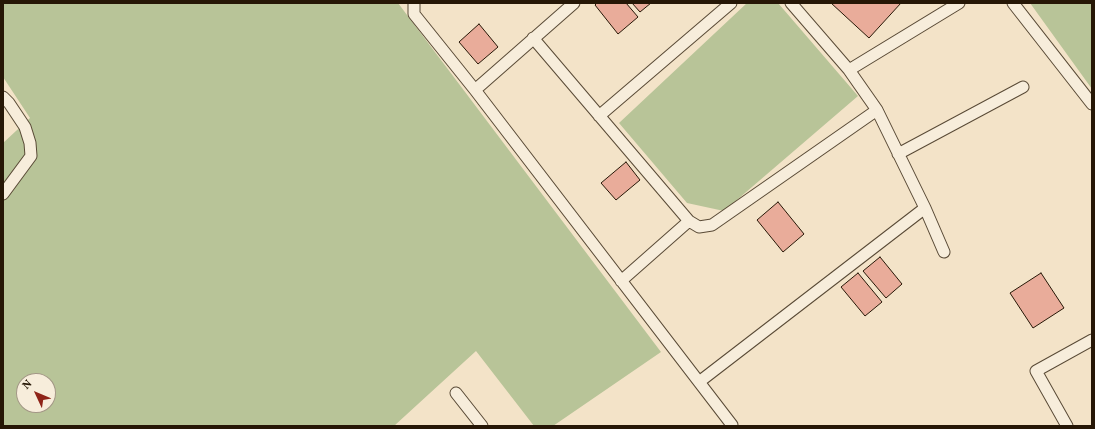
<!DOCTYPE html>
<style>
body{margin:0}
#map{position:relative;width:1095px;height:429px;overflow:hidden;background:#f3e3c8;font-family:Vollkorn,serif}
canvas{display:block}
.frame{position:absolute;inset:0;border:4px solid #261706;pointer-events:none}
.north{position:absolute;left:16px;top:373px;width:40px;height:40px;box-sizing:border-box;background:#f7eddb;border:1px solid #a39786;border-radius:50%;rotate:314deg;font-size:11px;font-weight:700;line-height:16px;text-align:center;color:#261706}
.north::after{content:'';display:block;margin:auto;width:14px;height:18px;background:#8f2418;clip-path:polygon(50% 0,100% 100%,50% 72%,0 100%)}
</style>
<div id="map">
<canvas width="1095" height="429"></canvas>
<div class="frame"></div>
<div class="north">N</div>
</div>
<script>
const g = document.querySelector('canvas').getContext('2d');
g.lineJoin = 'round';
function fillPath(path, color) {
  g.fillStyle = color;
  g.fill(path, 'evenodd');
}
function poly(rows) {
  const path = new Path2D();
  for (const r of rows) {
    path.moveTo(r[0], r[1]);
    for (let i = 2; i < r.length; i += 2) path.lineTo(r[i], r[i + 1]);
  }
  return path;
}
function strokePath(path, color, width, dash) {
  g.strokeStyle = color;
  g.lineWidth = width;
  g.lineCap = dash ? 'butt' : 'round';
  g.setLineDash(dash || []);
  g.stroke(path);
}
fillPath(poly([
 [3,3,398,3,661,352,553,426,534,426,476,351,394,426,3,426,3,143,30,118,3,77],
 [24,381,48,381,48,405,24,405],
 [747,3,778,3,858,96,724,211,687,203,619,123],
 [1030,3,1092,3,1092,89]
]), '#b8c498');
const building = poly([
 [597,3,626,3,638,17,618,34,595,5,597,3],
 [632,3,651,3,640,12,632,3],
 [831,3,901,3,869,38,831,3],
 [479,24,498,47,478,64,459,42,479,24],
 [626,162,640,180,616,200,601,183,626,162],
 [778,202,804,234,783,252,757,220,778,202],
 [880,257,902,284,886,298,863,271,880,257],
 [858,273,882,302,865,316,841,287,858,273],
 [1041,273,1064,308,1033,328,1010,293,1041,273]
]);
fillPath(building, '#e9ac9a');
strokePath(building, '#261706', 1);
const minor = poly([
 [414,3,414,14,475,90,732,425],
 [791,3,849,70,959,3],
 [1013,3,1092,104],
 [533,38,689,221,699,227,712,225,877,110],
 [475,90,574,3],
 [3,97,9,103,25,127,30,143,31,156,3,194],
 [599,116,731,3],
 [898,154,1023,87],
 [925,208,944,252],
 [621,281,689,221],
 [699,382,925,208,877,110,849,70],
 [456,393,482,426],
 [1067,426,1036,371,1092,340]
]);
strokePath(minor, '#594a36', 13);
strokePath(minor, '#f7eddb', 11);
</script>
